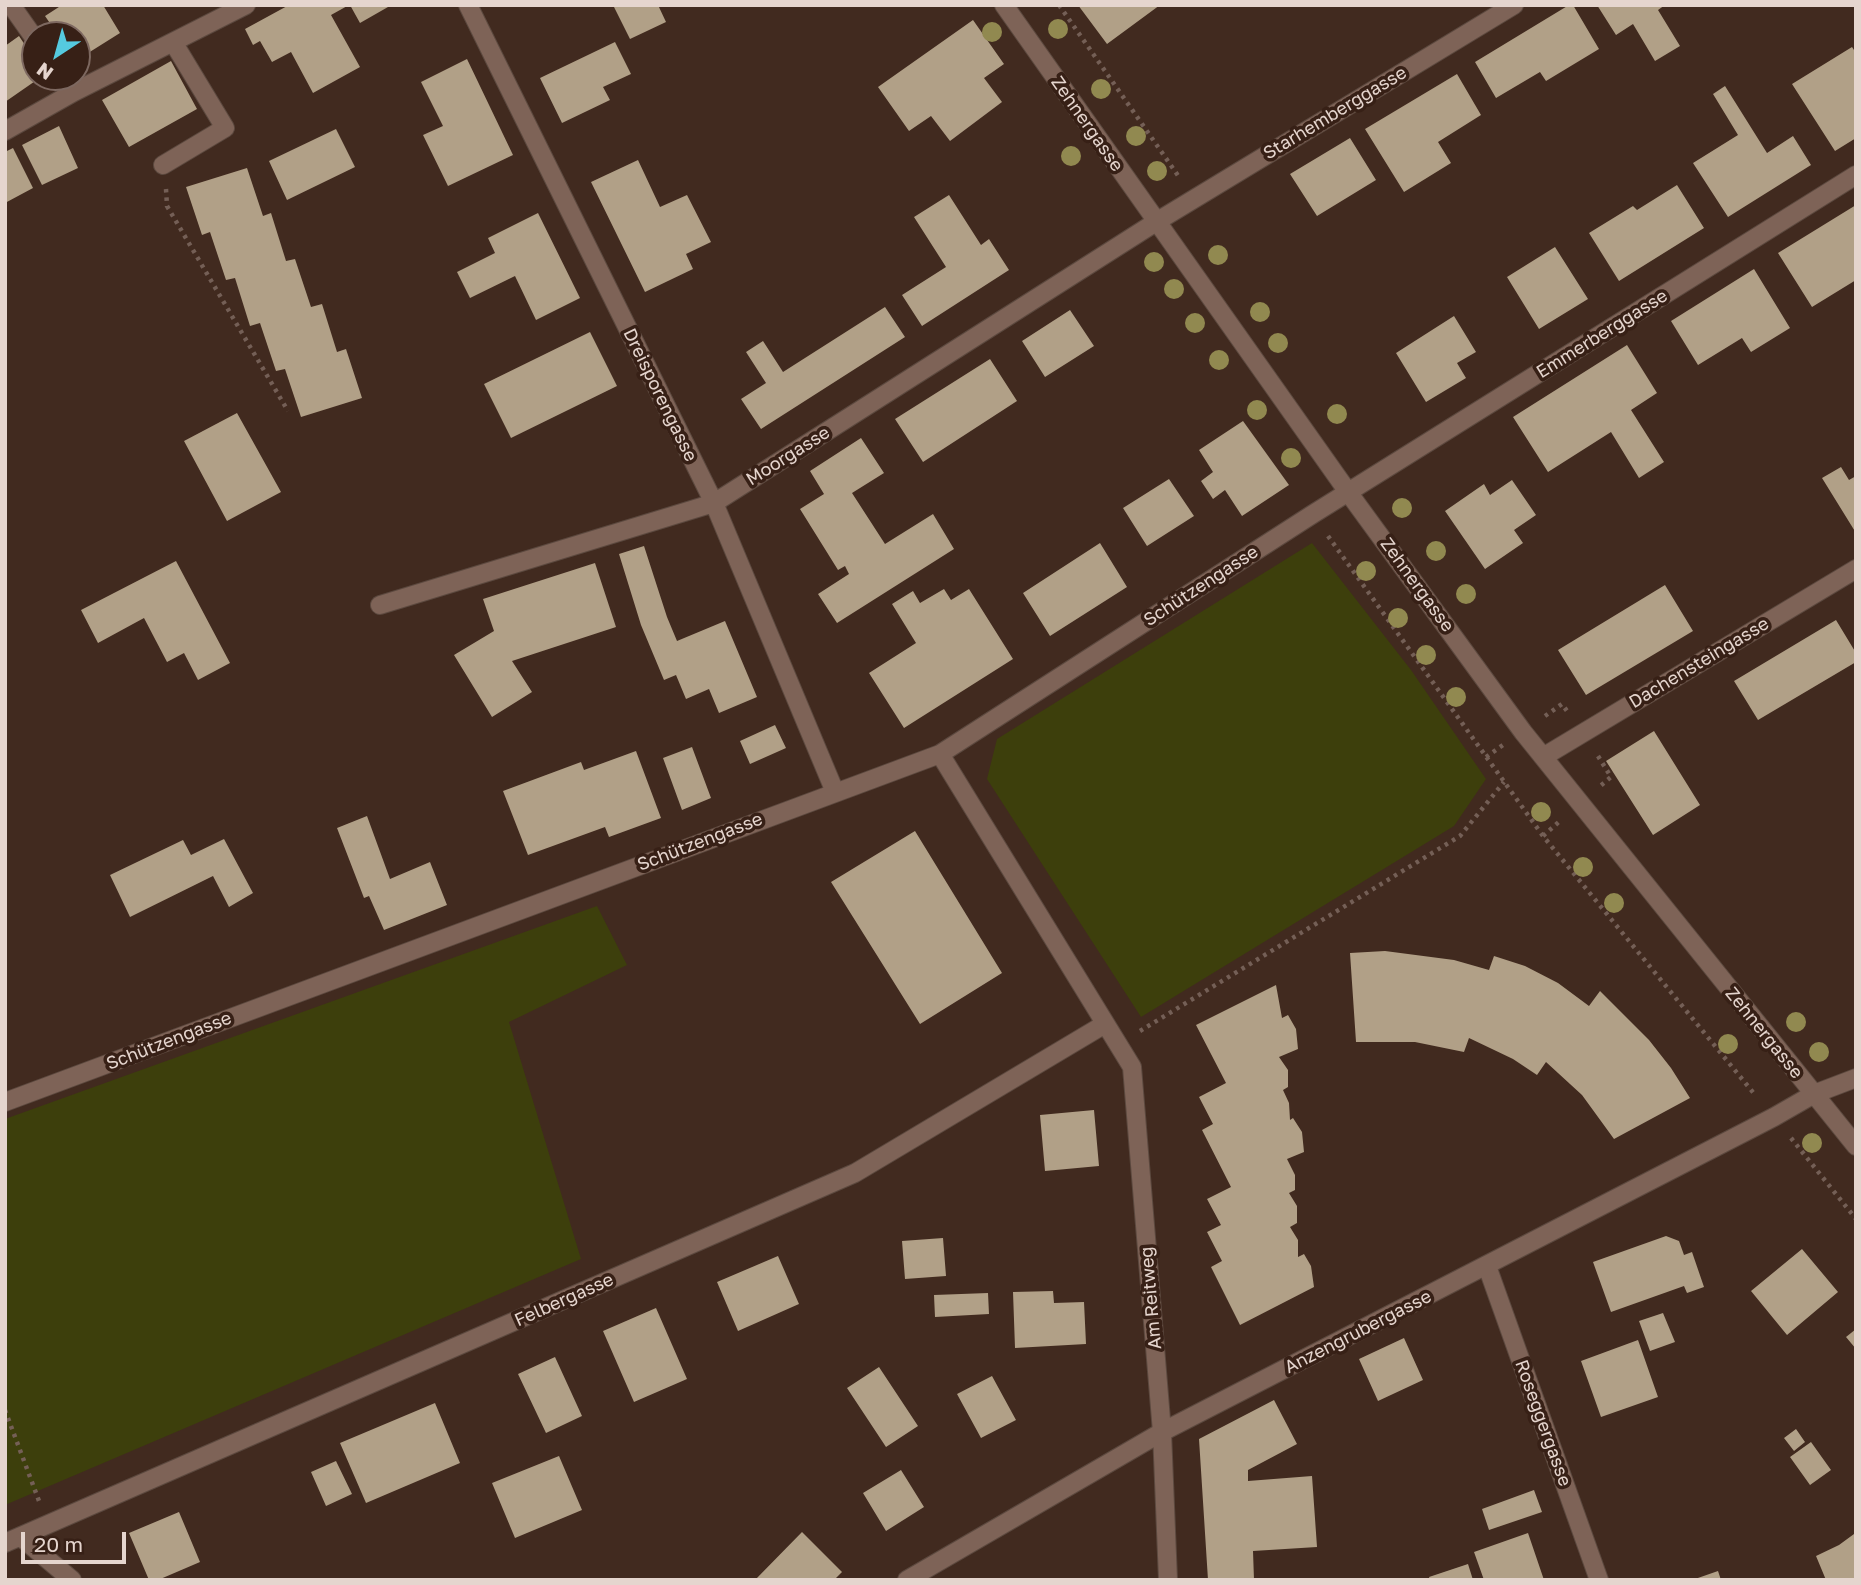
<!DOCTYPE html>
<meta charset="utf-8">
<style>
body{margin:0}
#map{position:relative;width:1861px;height:1585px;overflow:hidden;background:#412a1f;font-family:"Golos Text",sans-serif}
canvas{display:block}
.frame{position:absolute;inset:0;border:7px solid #e5d5ce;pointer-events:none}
.north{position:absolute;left:21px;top:21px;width:70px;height:70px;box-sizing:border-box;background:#372016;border:2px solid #7d6860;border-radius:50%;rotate:216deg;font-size:19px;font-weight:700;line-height:28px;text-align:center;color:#e5d5ce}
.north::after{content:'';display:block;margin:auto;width:24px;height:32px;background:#55cadf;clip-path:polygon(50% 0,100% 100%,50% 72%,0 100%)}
.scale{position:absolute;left:21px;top:1532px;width:105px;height:32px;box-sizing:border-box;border:4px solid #e5d5ce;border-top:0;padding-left:9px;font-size:21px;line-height:24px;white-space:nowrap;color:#e5d5ce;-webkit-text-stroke:5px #372016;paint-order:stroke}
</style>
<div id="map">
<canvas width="1861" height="1585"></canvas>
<div class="frame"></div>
<div class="north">N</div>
<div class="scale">20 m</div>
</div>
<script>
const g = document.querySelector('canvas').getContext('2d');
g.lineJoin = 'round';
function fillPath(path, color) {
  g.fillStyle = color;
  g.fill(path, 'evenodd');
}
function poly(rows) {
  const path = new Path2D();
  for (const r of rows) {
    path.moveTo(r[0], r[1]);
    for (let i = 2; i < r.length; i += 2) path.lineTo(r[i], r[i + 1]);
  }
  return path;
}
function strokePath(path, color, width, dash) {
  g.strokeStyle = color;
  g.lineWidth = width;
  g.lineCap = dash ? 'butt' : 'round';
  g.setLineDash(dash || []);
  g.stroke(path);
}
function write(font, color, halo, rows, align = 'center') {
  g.font = font + ' "Golos Text",sans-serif';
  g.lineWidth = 7;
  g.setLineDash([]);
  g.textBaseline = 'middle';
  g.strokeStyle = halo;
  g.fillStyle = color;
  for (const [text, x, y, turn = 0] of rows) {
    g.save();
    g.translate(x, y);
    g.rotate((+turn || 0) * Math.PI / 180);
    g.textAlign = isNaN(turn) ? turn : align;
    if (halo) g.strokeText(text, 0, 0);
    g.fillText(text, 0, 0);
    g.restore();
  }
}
fillPath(poly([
 [1312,543,1411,670,1486,779,1454,826,1141,1017,987,779,997,739],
 [597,906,627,965,509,1022,581,1259,5,1505,5,1119]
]), '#3d3f0c');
fillPath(poly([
 [62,5,103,5,120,33,77,60,77,35,58,35,45,16],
 [289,5,349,5,331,15,360,67,313,93,291,52,272,62,260,41,253,45,245,29],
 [350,5,387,5,388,7,360,23],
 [613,5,658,5,666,22,630,39],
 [1078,5,1160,5,1107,44],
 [1569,5,1573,5,1599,49,1546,81,1540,72,1496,98,1475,62],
 [1597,5,1665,5,1658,10,1680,46,1655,61,1633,24,1616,35],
 [973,20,1004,64,984,78,1002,102,950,141,931,116,909,131,878,87],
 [19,36,35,60,35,77,41,77,5,102,5,46],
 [615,42,631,74,603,87,610,100,562,123,540,78],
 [1852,47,1856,53,1856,138,1835,151,1792,84],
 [467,59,513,155,448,186,423,135,443,126,421,82],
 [171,61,197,109,129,147,102,100],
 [1457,74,1481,115,1438,142,1451,163,1404,192,1365,129],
 [1725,86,1767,153,1793,136,1811,165,1728,217,1693,163,1738,135,1713,94],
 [59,126,78,168,42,185,22,145],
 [336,129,355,167,287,200,269,161],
 [1350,138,1376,180,1317,216,1290,174],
 [13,148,33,188,5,203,5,152],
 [638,160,660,207,687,195,711,242,686,254,693,269,645,292,591,182],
 [247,168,263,216,271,213,286,261,295,259,311,307,322,304,337,352,346,349,362,398,301,417,285,369,276,371,260,323,250,326,235,278,226,280,210,232,202,235,186,187],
 [1677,185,1704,228,1619,281,1589,233,1633,206,1637,210],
 [949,195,981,245,989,239,1009,270,922,326,902,295,946,267,914,217],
 [1856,205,1856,280,1812,307,1778,253],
 [538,213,580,298,536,320,515,276,470,298,457,272,495,253,488,238],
 [1555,247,1588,299,1539,329,1507,277],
 [1754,269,1790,328,1751,352,1742,338,1698,365,1671,321],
 [885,307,905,337,761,429,741,399,766,383,746,352,763,341,783,372],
 [1070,310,1094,346,1045,377,1022,341],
 [1454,316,1476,352,1457,363,1466,378,1426,402,1396,353],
 [590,332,617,386,511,438,484,384],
 [1627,345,1657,393,1631,410,1664,462,1639,478,1611,432,1548,472,1513,417],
 [990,359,1017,401,923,462,895,419],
 [237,413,281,492,227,521,184,441],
 [1243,421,1289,485,1242,516,1225,490,1213,499,1201,481,1213,472,1199,450],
 [861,438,884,473,852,493,885,544,933,514,954,549,837,623,818,594,849,574,845,566,838,570,800,509,824,494,810,471],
 [1841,467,1849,480,1856,476,1856,533,1822,478],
 [1169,479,1194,516,1147,546,1123,508],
 [1512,480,1536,515,1514,530,1523,543,1485,569,1445,511,1484,484,1490,495],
 [1100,543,1127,587,1050,636,1023,593],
 [644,546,667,617,677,641,725,621,757,697,719,713,709,689,686,699,676,675,664,680,641,625,619,554],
 [176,561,230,663,198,680,184,653,167,662,144,618,98,643,81,610],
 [595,563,616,627,512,661,532,692,492,717,454,655,494,631,483,599],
 [1665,585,1693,631,1586,695,1558,650],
 [944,589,951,600,969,589,1013,659,904,728,869,673,916,643,892,604,913,591,920,603],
 [1836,620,1856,653,1856,662,1758,720,1734,681],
 [775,725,786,748,750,764,740,741],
 [1654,731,1700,805,1653,835,1606,761],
 [692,747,711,798,682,810,663,758],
 [636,751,661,818,609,837,605,827,528,855,503,791,581,762,584,770],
 [367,816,390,879,430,862,447,905,384,930,369,896,364,898,337,828],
 [915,831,1002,973,920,1024,831,882],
 [224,839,253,893,229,907,213,876,130,917,110,875,183,840,191,855],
 [1385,951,1454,960,1489,970,1494,956,1525,966,1558,983,1589,1006,1600,991,1649,1040,1671,1068,1690,1098,1614,1139,1582,1095,1546,1062,1537,1075,1513,1059,1469,1038,1464,1052,1415,1042,1356,1042,1350,953],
 [1276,985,1282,1018,1288,1015,1296,1029,1298,1049,1279,1057,1288,1070,1288,1087,1283,1090,1289,1103,1290,1120,1293,1118,1302,1132,1304,1152,1287,1159,1295,1175,1295,1190,1289,1193,1297,1206,1297,1223,1290,1227,1298,1240,1298,1257,1304,1254,1311,1266,1314,1287,1240,1325,1211,1267,1222,1261,1207,1232,1221,1225,1207,1199,1231,1187,1202,1130,1213,1124,1199,1097,1226,1083,1196,1025],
 [1094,1110,1099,1166,1045,1171,1040,1115],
 [1666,1236,1679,1241,1684,1255,1692,1252,1704,1287,1687,1293,1684,1286,1611,1312,1593,1262],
 [943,1238,946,1276,905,1279,902,1241],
 [1802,1249,1838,1292,1787,1335,1751,1291],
 [778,1256,799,1304,738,1331,717,1282],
 [1053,1291,1054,1303,1084,1302,1086,1344,1015,1348,1013,1292],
 [988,1293,989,1314,935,1317,934,1295],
 [656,1308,687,1379,634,1402,603,1331],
 [1663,1313,1675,1342,1650,1351,1639,1321],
 [1856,1329,1856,1349,1846,1337],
 [1404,1338,1423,1380,1378,1401,1359,1359],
 [1638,1340,1658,1397,1601,1417,1581,1361],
 [555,1357,582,1416,546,1433,518,1374],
 [879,1367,918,1426,886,1447,847,1388],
 [992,1376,1016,1420,981,1438,957,1394],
 [1274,1400,1297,1444,1248,1470,1248,1481,1312,1476,1317,1547,1253,1551,1254,1580,1208,1580,1199,1439],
 [435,1403,460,1463,366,1503,340,1443],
 [1796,1429,1805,1442,1794,1451,1784,1438],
 [1811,1442,1831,1470,1810,1485,1790,1457],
 [559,1456,582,1510,515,1538,492,1483],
 [336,1461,352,1494,326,1506,311,1472],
 [901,1470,924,1507,886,1531,863,1493],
 [1534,1490,1542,1512,1489,1530,1482,1509],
 [179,1512,200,1562,158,1580,149,1580,129,1533],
 [802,1532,842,1572,834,1580,755,1580],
 [1528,1533,1544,1580,1484,1580,1474,1552],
 [1854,1534,1856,1580,1826,1580,1816,1556,1839,1545],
 [1468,1564,1473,1580,1430,1580,1429,1577],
 [1718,1571,1721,1580,1695,1580,1695,1579]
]), '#b1a087');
const minor = poly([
 [11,5,35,39],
 [468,5,714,503,835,792],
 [1004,5,1348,492,1523,732,1856,1146],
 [63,77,74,92],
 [5,131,74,92,246,5],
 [163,165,225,128,173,42],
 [380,605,714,503,1156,222,1514,5],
 [940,754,1132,1067,1162,1432,1168,1580],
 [1543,757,1856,569],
 [5,1102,940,754,1313,514,1856,175],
 [1487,1266,1599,1580],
 [21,1537,72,1580],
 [5,1543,855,1173,1105,1024],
 [907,1580,1162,1432,1774,1117,1814,1094,1856,1078]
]);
strokePath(minor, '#5c493f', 20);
strokePath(poly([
 [1059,5,1179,177],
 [166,189,167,206,288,411],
 [1328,536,1543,836,1756,1096],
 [1545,716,1562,704,1567,711],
 [1598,756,1611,777,1599,787],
 [1486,757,1503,745],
 [1543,836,1561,820],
 [1140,1031,1460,836,1504,782],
 [1791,1138,1856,1219],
 [5,1410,39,1501]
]), '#745f56', 4.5, [3.5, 5]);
strokePath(minor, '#7e6357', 18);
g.fillStyle = '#918950';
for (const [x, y] of [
 [1058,29],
 [992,32],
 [1101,89],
 [1136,136],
 [1071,156],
 [1157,171],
 [1218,255],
 [1154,262],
 [1174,289],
 [1260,312],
 [1195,323],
 [1278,343],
 [1219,360],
 [1257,410],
 [1337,414],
 [1291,458],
 [1402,508],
 [1436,551],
 [1366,571],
 [1466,594],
 [1398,618],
 [1426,655],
 [1456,697],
 [1541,812],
 [1583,867],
 [1614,903],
 [1796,1022],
 [1728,1044],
 [1819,1052],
 [1812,1143]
]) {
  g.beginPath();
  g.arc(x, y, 10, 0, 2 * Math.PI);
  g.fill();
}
write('18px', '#e5d5ce', '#372016', [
 ["Starhemberggasse",1335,113,-31],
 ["Zehnergasse",1087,124,55],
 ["Emmerberggasse",1602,334,-32],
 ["Dreisporengasse",660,395,64],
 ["Moorgasse",788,456,-32],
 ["Zehnergasse",1417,585,54],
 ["Schützengasse",1201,586,-33],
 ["Dachensteingasse",1699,663,-31],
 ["Schützengasse",700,842,-21],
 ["Zehnergasse",1764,1033,51],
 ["Schützengasse",169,1041,-21],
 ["Am Reitweg",1151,1298,-95],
 ["Felbergasse",564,1300,-24],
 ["Anzengrubergasse",1358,1332,-27],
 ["Roseggergasse",1543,1423,70]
]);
</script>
